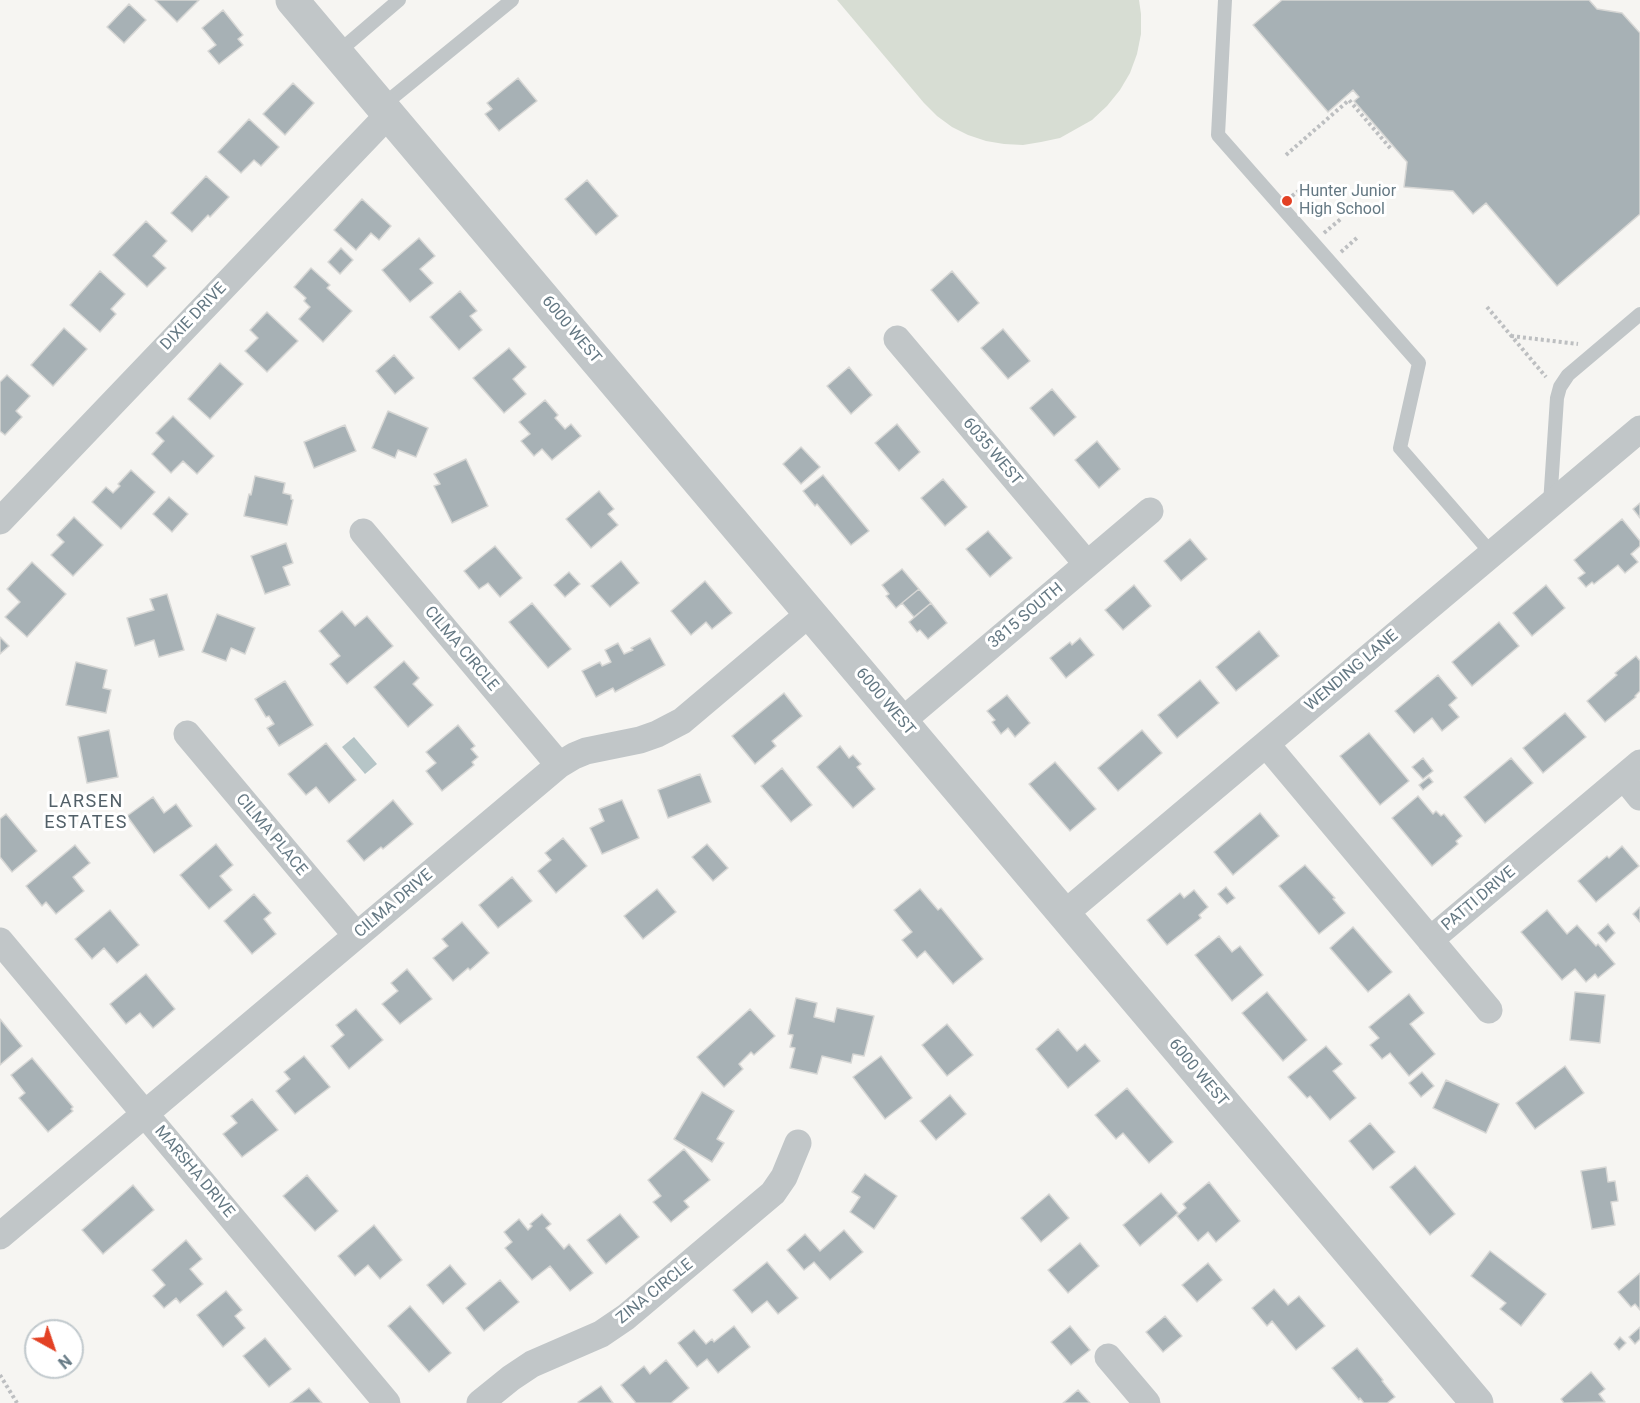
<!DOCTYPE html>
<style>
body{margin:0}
#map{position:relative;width:1640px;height:1403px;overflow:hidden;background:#f6f5f2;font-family:Roboto,sans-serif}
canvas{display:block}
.north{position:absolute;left:24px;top:1319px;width:60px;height:60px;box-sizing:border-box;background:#fff;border:2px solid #c1c9cd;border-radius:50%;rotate:140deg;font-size:16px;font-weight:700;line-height:24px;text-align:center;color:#647883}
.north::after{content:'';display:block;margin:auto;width:21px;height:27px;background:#e34124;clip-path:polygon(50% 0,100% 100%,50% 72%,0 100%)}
</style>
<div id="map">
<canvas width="1640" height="1403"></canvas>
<div class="north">N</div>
</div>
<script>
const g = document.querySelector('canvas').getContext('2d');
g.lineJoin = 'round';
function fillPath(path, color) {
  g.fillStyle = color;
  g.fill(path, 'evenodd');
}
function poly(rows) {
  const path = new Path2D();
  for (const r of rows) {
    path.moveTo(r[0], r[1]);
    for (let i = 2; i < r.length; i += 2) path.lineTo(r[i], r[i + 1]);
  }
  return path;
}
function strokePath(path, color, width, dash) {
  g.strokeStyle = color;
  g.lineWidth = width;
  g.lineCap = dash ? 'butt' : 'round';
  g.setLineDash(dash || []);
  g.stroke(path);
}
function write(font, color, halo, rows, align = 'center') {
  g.font = font + ' Roboto,sans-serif';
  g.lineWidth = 6;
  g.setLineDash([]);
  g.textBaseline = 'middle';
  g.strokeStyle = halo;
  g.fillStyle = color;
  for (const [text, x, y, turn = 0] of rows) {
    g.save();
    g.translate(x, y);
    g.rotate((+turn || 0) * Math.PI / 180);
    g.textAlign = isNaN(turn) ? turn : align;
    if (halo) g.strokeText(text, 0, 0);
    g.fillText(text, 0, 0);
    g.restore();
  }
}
fillPath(poly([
 [837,0,1139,0,1141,14,1141,34,1137,54,1130,73,1120,90,1107,106,1092,120,1060,138,1041,142,1023,145,1004,144,986,141,968,135,952,127,937,116,924,103]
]), '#d7ddd3');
fillPath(poly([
 [354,737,377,764,365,774,342,747]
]), '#b6c5c7');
const building = poly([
 [155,0,199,0,177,22,155,0],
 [1282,0,1589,0,1597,9,1622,13,1640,33,1640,214,1557,286,1486,203,1473,214,1453,191,1404,187,1407,162,1354,101,1359,97,1353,90,1328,112,1253,25,1282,0],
 [129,4,146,20,124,43,107,27,129,4],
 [223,10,243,35,238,39,243,45,219,64,208,51,216,45,202,28,223,10],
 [518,78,537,101,499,131,485,114,492,109,487,103,518,78],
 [293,83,314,103,285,135,263,114,293,83],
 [249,119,279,147,261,166,254,160,241,173,218,152,249,119],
 [206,176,229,197,210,217,208,215,192,232,171,213,206,176],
 [587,180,618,216,596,235,565,199,587,180],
 [362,199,391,226,379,240,371,233,356,250,334,230,362,199],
 [146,221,167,241,153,256,166,268,147,287,113,255,146,221],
 [419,238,435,256,420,269,433,283,410,302,382,270,419,238],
 [341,248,353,260,340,274,328,262,341,248],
 [311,268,330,285,327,288,352,311,323,342,299,319,310,307,304,301,306,298,294,287,311,268],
 [100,271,125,294,111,309,116,314,100,332,70,305,100,271],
 [952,271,979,303,958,322,931,290,952,271],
 [460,291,477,311,470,316,482,330,459,350,430,317,460,291],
 [267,312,298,341,267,372,245,351,258,338,250,330,267,312],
 [64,328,87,349,53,386,31,365,64,328],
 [1003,329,1030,361,1008,379,981,348,1003,329],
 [509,348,526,367,513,379,526,394,504,413,473,378,509,348],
 [394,355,414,378,395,394,376,371,394,355],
 [220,363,243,384,210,419,188,399,220,363],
 [849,367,872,395,851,414,827,386,849,367],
 [7,375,30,396,16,411,22,417,5,435,0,431,0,382,7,375],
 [1052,389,1076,417,1054,436,1030,408,1052,389],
 [545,400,558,415,555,418,565,429,571,424,581,436,552,460,542,449,534,456,521,441,530,434,519,422,545,400],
 [388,411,428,428,416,457,398,450,395,458,372,448,388,411],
 [173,416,214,456,197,474,183,461,171,473,152,454,164,441,156,433,173,416],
 [897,424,920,452,899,471,875,443,897,424],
 [345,425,356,451,314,468,304,442,345,425],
 [1097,441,1120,469,1099,488,1075,460,1097,441],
 [801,447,820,467,801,484,783,464,801,447],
 [466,459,488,506,452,523,434,486,440,484,434,474,466,459],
 [131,470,155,492,121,529,92,502,106,487,113,493,120,486,118,484,131,470],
 [823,475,869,531,851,545,817,504,815,506,803,491,823,475],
 [255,476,285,483,283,493,291,495,291,499,293,500,287,525,244,516,249,494,251,495,255,476],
 [943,479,967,507,945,526,921,498,943,479],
 [599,491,614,509,608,514,618,525,591,548,566,519,599,491],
 [169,497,188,514,172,532,153,514,169,497],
 [1640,503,1640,518,1633,509,1640,503],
 [74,517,103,545,73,576,51,555,64,542,57,535,74,517],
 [1622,519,1640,541,1640,546,1631,554,1638,562,1625,573,1618,565,1594,584,1592,582,1586,587,1578,578,1585,573,1574,560,1622,519],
 [988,531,1012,558,990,577,966,549,988,531],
 [1190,539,1207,559,1181,581,1164,561,1190,539],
 [286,543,293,563,283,567,290,585,265,594,251,556,286,543],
 [495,546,522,578,500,597,488,583,479,589,464,571,495,546],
 [621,561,639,583,610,607,591,586,621,561],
 [32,562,66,594,27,637,5,617,20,602,7,589,32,562],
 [902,569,919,589,896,608,886,596,889,594,882,585,902,569],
 [569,572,580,584,565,597,554,585,569,572],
 [705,581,732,613,712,629,706,622,691,635,671,611,705,581],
 [1134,585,1151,606,1123,630,1105,610,1134,585],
 [1546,585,1565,608,1532,636,1513,613,1546,585],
 [919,589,931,603,914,617,902,603,919,589],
 [167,594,184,650,159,657,154,640,135,646,127,618,154,610,150,599,167,594],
 [532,603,571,649,548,668,509,622,532,603],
 [931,603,947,623,928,639,920,630,917,632,909,622,931,603],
 [342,611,355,626,367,616,393,646,347,684,330,664,340,656,319,631,342,611],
 [217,614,255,628,245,654,231,648,226,661,202,652,217,614],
 [1499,622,1519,646,1472,686,1452,662,1499,622],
 [1259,631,1279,656,1236,691,1216,667,1259,631],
 [0,637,9,646,0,654,0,637],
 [650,638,665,665,615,692,613,688,596,697,582,671,600,662,602,666,611,662,605,650,618,643,624,654,633,650,631,648,650,638],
 [1080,638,1094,655,1066,678,1050,658,1070,642,1072,645,1080,638],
 [1636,656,1640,661,1640,691,1635,696,1636,697,1605,722,1587,701,1617,675,1615,673,1636,656],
 [404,661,419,678,413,684,433,705,408,727,374,687,404,661],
 [76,662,107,670,103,688,111,690,106,713,66,705,76,662],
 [1438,675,1457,698,1449,705,1459,717,1442,731,1432,718,1414,733,1395,711,1438,675],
 [1200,680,1219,703,1177,738,1158,715,1200,680],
 [285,681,313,725,279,746,267,728,274,724,269,716,266,717,255,699,285,681],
 [784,693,802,716,772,741,776,746,755,764,732,736,784,693],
 [1007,695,1030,723,1015,737,1008,728,1001,734,992,722,995,720,987,711,1007,695],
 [1565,713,1586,737,1543,773,1523,748,1565,713],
 [458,725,475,746,471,749,478,757,472,762,474,765,442,791,426,771,436,763,426,752,458,725],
 [109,730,118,777,87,783,78,737,109,730],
 [1142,730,1162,753,1118,791,1098,768,1142,730],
 [1369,733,1409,781,1380,805,1340,756,1369,733],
 [326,743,356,780,329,803,316,787,306,795,288,774,326,743],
 [840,746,849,758,853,755,861,764,857,767,875,789,853,808,817,767,840,746],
 [1423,758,1433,771,1423,779,1412,767,1423,758],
 [1511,758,1533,783,1485,823,1464,797,1511,758],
 [1055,762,1096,809,1070,831,1029,784,1055,762],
 [782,768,812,805,791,822,761,786,782,768],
 [700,774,711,802,668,818,658,790,700,774],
 [1429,777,1433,782,1423,790,1419,785,1429,777],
 [1418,796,1433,814,1436,811,1441,816,1444,814,1462,836,1456,841,1458,844,1432,866,1392,818,1418,796],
 [153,797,164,813,176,804,192,826,154,853,127,816,153,797],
 [393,800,413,824,383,849,381,847,364,861,347,841,393,800],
 [622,800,639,838,602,854,590,828,604,821,599,809,622,800],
 [1260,813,1279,836,1233,875,1214,852,1260,813],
 [6,814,37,851,12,872,0,857,0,819,6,814],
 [563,838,587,866,556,893,538,871,551,860,545,853,563,838],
 [216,844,233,865,220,876,232,890,209,909,180,875,216,844],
 [707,844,728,868,713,881,692,857,707,844],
 [75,845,90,863,73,877,84,891,56,914,46,902,42,906,26,886,75,845],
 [1622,846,1639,866,1596,902,1578,881,1607,856,1609,858,1622,846],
 [1305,865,1335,898,1333,899,1345,913,1319,934,1279,886,1305,865],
 [512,877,532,901,498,928,479,905,512,877],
 [1226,887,1235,898,1227,904,1218,894,1226,887],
 [657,889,676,912,643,939,624,916,657,889],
 [920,889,938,910,941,908,983,959,953,984,925,951,917,958,902,940,912,932,894,910,920,889],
 [1194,890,1208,907,1199,915,1201,918,1167,945,1147,920,1180,893,1184,898,1194,890],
 [254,894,271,913,264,919,276,934,252,954,224,921,254,894],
 [1640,907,1640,922,1633,914,1640,907],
 [110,910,139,945,117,963,104,948,92,959,75,939,110,910],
 [1547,910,1567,934,1577,925,1596,946,1598,944,1615,964,1598,978,1595,974,1586,982,1575,969,1562,980,1521,932,1547,910],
 [462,922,489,953,470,970,468,968,453,981,433,958,448,946,442,939,462,922],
 [1608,924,1615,933,1606,942,1598,933,1608,924],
 [1353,927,1392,972,1368,992,1330,948,1353,927],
 [1219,936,1232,952,1240,946,1263,975,1232,1001,1195,955,1219,936],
 [407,969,432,999,400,1024,382,1004,398,991,391,983,407,969],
 [146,974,175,1009,153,1028,140,1013,126,1024,110,1004,146,974],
 [1267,992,1307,1040,1283,1061,1242,1013,1267,992],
 [1575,992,1605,995,1600,1043,1570,1040,1575,992],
 [1409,994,1424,1013,1410,1024,1435,1054,1409,1076,1390,1053,1382,1059,1370,1045,1379,1038,1369,1027,1409,994],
 [796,998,817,1003,814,1017,834,1022,837,1008,874,1016,864,1056,853,1054,851,1063,822,1056,817,1074,790,1068,795,1048,790,1047,793,1035,788,1034,796,998],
 [356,1009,383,1040,349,1069,331,1046,344,1035,336,1025,356,1009],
 [750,1009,775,1036,754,1055,751,1052,739,1064,743,1069,724,1087,697,1057,750,1009],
 [0,1019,22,1046,0,1065,0,1019],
 [947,1024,973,1055,947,1076,922,1045,947,1024],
 [1058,1029,1077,1051,1085,1044,1100,1061,1068,1088,1036,1049,1058,1029],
 [1326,1046,1342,1064,1333,1071,1356,1098,1330,1120,1310,1096,1307,1098,1288,1077,1326,1046],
 [304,1056,330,1087,295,1114,276,1091,290,1079,284,1072,304,1056],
 [881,1056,912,1098,885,1119,853,1077,881,1056],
 [32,1058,73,1107,71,1109,73,1111,48,1132,19,1098,25,1093,11,1075,32,1058],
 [1565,1066,1584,1093,1535,1129,1516,1103,1565,1066],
 [1422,1072,1434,1086,1421,1097,1409,1083,1422,1072],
 [1446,1080,1499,1104,1486,1133,1433,1108,1446,1080],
 [1127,1088,1173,1142,1149,1163,1123,1133,1116,1139,1095,1115,1127,1088],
 [702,1092,734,1111,717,1139,724,1143,712,1162,674,1139,702,1092],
 [950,1095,966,1114,936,1140,920,1121,950,1095],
 [252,1099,278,1130,242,1157,223,1134,237,1123,231,1116,252,1099],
 [1370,1123,1395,1152,1373,1170,1349,1141,1370,1123],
 [684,1149,710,1180,684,1201,689,1207,671,1222,653,1202,661,1196,648,1180,684,1149],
 [1415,1166,1455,1214,1430,1235,1390,1187,1415,1166],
 [1606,1167,1608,1182,1615,1181,1618,1201,1611,1202,1615,1225,1592,1229,1581,1171,1606,1167],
 [865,1174,897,1196,874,1229,850,1212,860,1197,852,1192,865,1174],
 [307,1175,338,1211,315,1231,283,1196,307,1175],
 [1209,1182,1240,1221,1216,1242,1208,1232,1198,1241,1177,1216,1186,1208,1183,1204,1209,1182],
 [133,1185,154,1210,103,1254,82,1230,133,1185],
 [1161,1193,1178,1213,1140,1246,1123,1225,1161,1193],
 [1049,1194,1069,1218,1041,1242,1021,1218,1049,1194],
 [542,1214,551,1224,546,1228,564,1249,569,1244,593,1273,570,1291,550,1266,532,1280,505,1248,512,1242,504,1232,519,1219,528,1230,532,1226,530,1224,542,1214],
 [620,1214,639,1237,606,1264,587,1240,620,1214],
 [374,1225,402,1260,380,1279,368,1265,355,1276,338,1256,374,1225],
 [844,1230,863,1252,830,1280,814,1262,804,1270,787,1250,805,1234,820,1251,844,1230],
 [186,1240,202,1259,190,1269,203,1284,180,1303,176,1298,164,1308,153,1296,165,1285,152,1270,186,1240],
 [1080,1243,1099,1266,1068,1293,1048,1270,1080,1243],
 [1490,1251,1546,1294,1521,1326,1500,1309,1506,1303,1471,1276,1490,1251],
 [767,1262,798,1298,778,1314,767,1301,752,1313,733,1290,767,1262],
 [1208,1263,1222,1280,1197,1302,1182,1285,1208,1263],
 [450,1265,466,1284,443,1304,427,1285,450,1265],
 [1640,1273,1640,1310,1635,1304,1631,1307,1618,1292,1640,1273],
 [500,1280,519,1302,484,1331,466,1308,500,1280],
 [1274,1289,1288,1305,1299,1296,1325,1326,1296,1350,1272,1321,1267,1326,1252,1308,1274,1289],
 [226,1291,242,1310,235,1316,245,1328,223,1347,197,1315,226,1291],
 [410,1306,451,1353,429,1372,388,1326,410,1306],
 [1165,1316,1182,1336,1163,1352,1146,1332,1165,1316],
 [734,1326,750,1347,718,1373,707,1359,697,1367,678,1343,694,1330,706,1344,712,1339,714,1342,734,1326],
 [1070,1326,1090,1350,1071,1365,1051,1342,1070,1326],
 [1640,1327,1640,1339,1635,1344,1629,1337,1640,1327],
 [1620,1337,1626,1343,1619,1350,1614,1344,1620,1337],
 [265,1338,291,1369,269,1387,243,1356,265,1338],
 [1357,1348,1383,1380,1382,1381,1395,1397,1387,1403,1364,1403,1360,1398,1359,1400,1332,1368,1357,1348],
 [666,1360,689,1388,671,1403,636,1403,621,1385,644,1366,650,1374,666,1360],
 [1591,1372,1605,1389,1599,1394,1605,1402,1564,1403,1561,1399,1591,1372],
 [601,1386,613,1403,579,1403,578,1402,601,1386],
 [309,1388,322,1403,290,1403,309,1388],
 [1078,1390,1090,1403,1063,1403,1078,1390]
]);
fillPath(building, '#a7b1b5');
strokePath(building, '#d7d7d5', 1.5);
strokePath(poly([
 [1286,155,1349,100,1391,149],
 [1292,196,1310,182],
 [1324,233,1342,218],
 [1341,252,1358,237],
 [1487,307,1546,377],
 [1511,336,1578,344],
 [0,1375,17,1403]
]), '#bdbfc1', 4, [3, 3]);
strokePath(poly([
 [1225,0,1218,135,1419,363,1400,448,1492,554],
 [337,53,399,0],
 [382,106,512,0],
 [1550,504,1557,398,1560,387,1568,375,1640,314]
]), '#c1c6c8', 14);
strokePath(poly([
 [897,339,1087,564],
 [0,521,389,114],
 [363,532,559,765],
 [902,721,1150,511],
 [187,734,356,935],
 [1266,744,1489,1010],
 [1624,777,1640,797],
 [1064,914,1640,429],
 [1430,940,1640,763],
 [0,941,387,1403],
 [0,1236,559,765,574,756,586,751,640,740,657,734,682,721,810,613],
 [1108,1357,1147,1403],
 [480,1403,511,1378,532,1364,601,1334,626,1317,773,1193,784,1177,798,1143]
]), '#c1c6c8', 27);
strokePath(poly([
 [292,0,1477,1403]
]), '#c1c6c8', 33);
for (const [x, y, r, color] of [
 [1287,201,6,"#e34124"]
]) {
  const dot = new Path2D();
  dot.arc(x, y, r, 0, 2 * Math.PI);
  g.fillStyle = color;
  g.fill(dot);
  strokePath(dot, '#fff', 2);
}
write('16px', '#647883', '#fff', [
 ["Hunter Junior",1299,192],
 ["High School",1299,210]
], 'left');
write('16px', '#647883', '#fff', [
 ["DIXIE DRIVE",194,317,-46],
 ["6000 WEST",571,330,50],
 ["6035 WEST",992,452,50],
 ["3815 SOUTH",1026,616,-40],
 ["CILMA CIRCLE",461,649,50],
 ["WENDING LANE",1352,671,-40],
 ["6000 WEST",885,702,50],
 ["CILMA PLACE",271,835,50],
 ["PATTI DRIVE",1479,899,-40],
 ["CILMA DRIVE",394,904,-40],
 ["6000 WEST",1198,1073,50],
 ["MARSHA DRIVE",194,1172,50],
 ["ZINA CIRCLE",655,1292,-39]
]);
g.letterSpacing = '1.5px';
write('18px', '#526068', '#fff', [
 ["LARSEN",86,802],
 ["ESTATES",86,823]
]);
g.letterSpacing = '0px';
</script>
